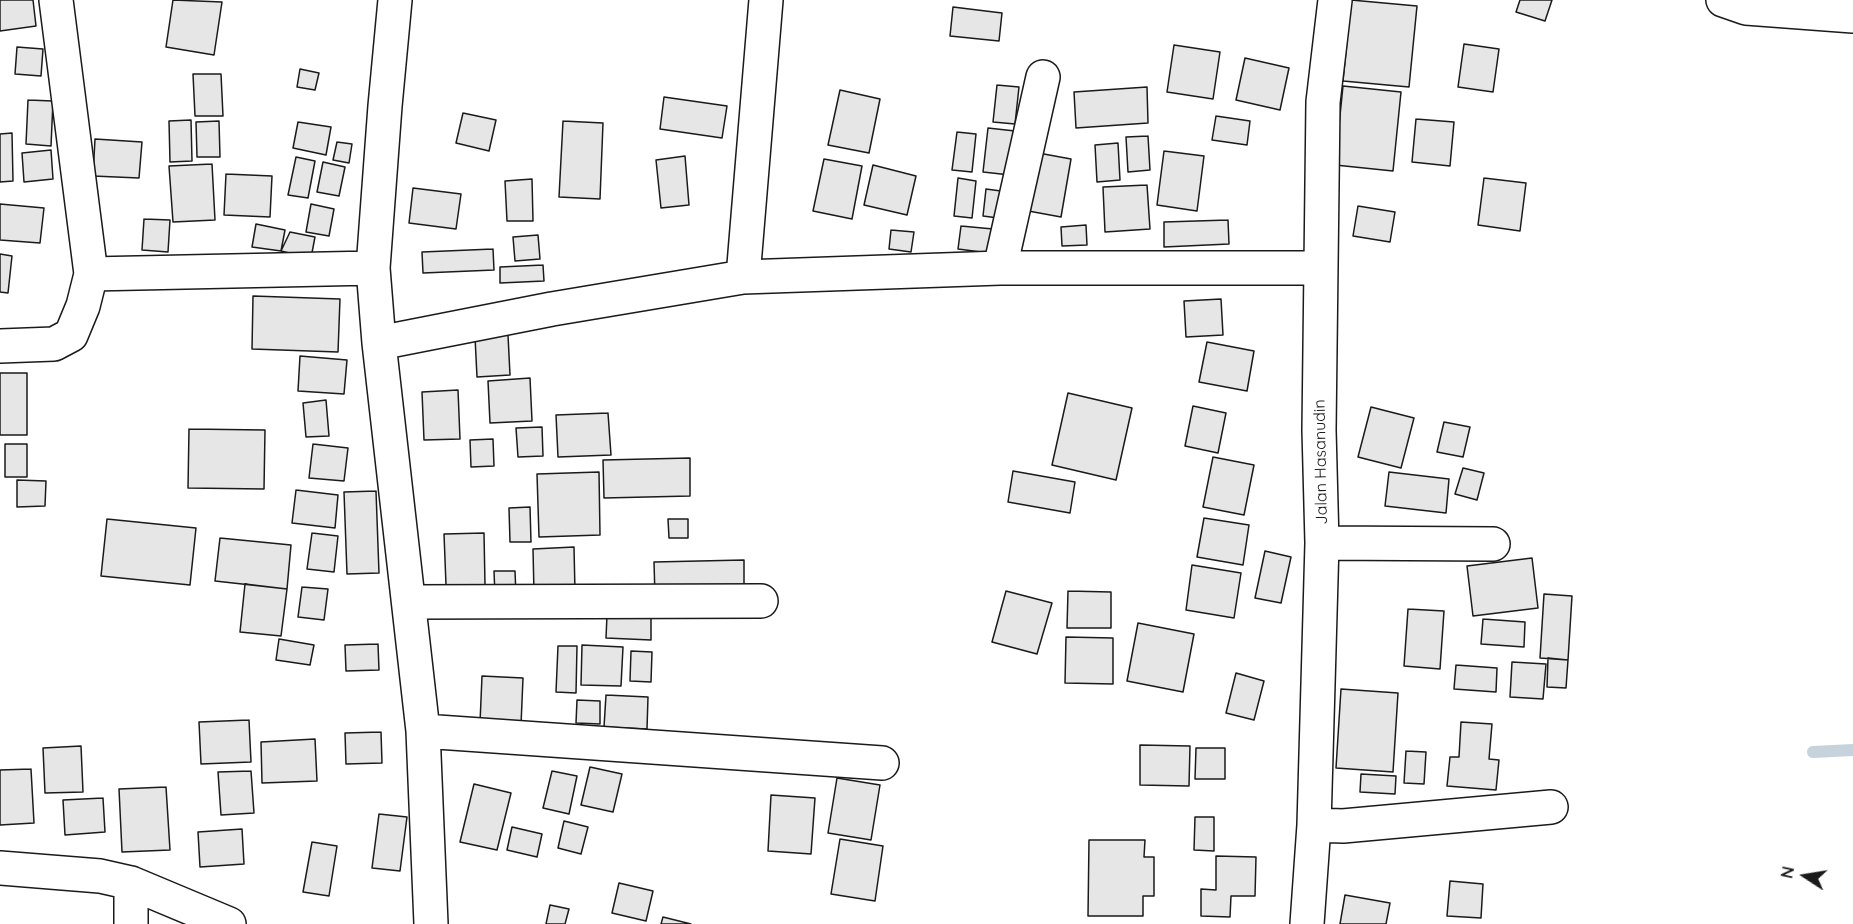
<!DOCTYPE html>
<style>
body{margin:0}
#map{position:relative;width:1853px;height:924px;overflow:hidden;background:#fff;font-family:Quicksand,sans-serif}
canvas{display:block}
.north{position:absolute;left:1775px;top:846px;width:60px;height:60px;-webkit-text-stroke:4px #fff;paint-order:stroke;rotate:282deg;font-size:16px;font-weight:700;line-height:24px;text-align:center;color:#1a1a1a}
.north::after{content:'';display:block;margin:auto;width:21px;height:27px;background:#1a1a1a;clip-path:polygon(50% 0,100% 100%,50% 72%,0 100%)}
</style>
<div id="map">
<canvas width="1853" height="924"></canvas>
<div class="north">N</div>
</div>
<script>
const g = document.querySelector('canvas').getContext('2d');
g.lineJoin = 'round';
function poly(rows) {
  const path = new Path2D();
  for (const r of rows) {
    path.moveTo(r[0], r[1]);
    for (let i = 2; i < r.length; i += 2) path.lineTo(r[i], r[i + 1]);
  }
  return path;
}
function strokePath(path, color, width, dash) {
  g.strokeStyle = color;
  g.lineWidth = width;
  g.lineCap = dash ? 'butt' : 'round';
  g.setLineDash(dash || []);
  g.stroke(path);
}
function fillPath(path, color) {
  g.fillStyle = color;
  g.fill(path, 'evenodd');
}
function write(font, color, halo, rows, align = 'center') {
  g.font = font + ' Quicksand,sans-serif';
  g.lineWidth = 4.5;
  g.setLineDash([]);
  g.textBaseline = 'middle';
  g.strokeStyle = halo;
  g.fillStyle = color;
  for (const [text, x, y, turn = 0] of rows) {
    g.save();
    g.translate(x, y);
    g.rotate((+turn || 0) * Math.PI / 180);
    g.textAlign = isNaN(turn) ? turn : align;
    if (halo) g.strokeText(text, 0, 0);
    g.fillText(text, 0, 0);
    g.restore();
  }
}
strokePath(poly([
 [1813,752,1853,750]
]), '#c6d2dc', 12);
const building = poly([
 [0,0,33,0,36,26,0,31,0,0],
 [173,0,222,2,214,55,166,47,173,0],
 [1351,0,1417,6,1409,87,1343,81,1351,0],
 [1520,0,1552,0,1545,21,1516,12,1520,0],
 [953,7,1002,13,999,41,950,36,953,7],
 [1464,44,1499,49,1493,92,1458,87,1464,44],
 [1174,45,1220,52,1213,99,1167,92,1174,45],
 [17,47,43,49,41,76,15,74,17,47],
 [1245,58,1289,68,1280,110,1236,100,1245,58],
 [300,69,319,73,315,90,297,87,300,69],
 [193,74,221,74,223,116,195,116,193,74],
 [997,85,1019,87,1015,124,993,122,997,85],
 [1343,86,1401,92,1393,171,1335,165,1343,86],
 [1147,87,1148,123,1076,128,1074,92,1147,87],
 [840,90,880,99,869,153,828,145,840,90],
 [664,97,727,106,722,138,660,129,664,97],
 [28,100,53,101,51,146,26,144,28,100],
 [463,113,496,120,489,151,456,143,463,113],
 [1216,116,1250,121,1247,145,1212,140,1216,116],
 [1416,119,1454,122,1450,166,1412,162,1416,119],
 [191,120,192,161,170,162,169,121,191,120],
 [219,121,220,157,197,157,196,122,219,121],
 [563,121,603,123,600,199,559,197,563,121],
 [298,122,331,127,326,155,293,148,298,122],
 [988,128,1015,131,1010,175,983,172,988,128],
 [957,132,976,134,972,172,952,170,957,132],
 [12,133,13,181,0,182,0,134,12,133],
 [1148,136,1150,170,1128,172,1126,137,1148,136],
 [95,139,142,142,139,178,93,176,95,139],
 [337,142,352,144,349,163,333,160,337,142],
 [1118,143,1120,180,1097,182,1095,145,1118,143],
 [51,150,53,179,24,182,22,153,51,150],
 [1164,151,1204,156,1197,211,1157,205,1164,151],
 [1033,152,1071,159,1061,217,1023,210,1033,152],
 [685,156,689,205,661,208,656,160,685,156],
 [296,157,315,161,308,198,288,195,296,157],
 [824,159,862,166,852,219,813,211,824,159],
 [323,162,345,167,339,196,317,192,323,162],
 [212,164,215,220,173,222,169,166,212,164],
 [873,165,916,176,907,215,864,205,873,165],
 [226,174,272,176,270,217,224,215,226,174],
 [958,178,976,181,972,218,954,216,958,178],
 [1484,178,1526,183,1520,231,1478,225,1484,178],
 [532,179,533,221,507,221,505,181,532,179],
 [1147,185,1150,229,1105,232,1103,187,1147,185],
 [413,188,461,194,456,229,409,223,413,188],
 [986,189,1001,191,998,218,983,216,986,189],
 [0,204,44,208,40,243,0,240,0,204],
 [311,204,334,209,329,236,306,232,311,204],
 [1358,206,1395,212,1390,242,1353,236,1358,206],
 [144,219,170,220,168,252,142,250,144,219],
 [1228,220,1229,244,1164,247,1164,222,1228,220],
 [256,224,285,230,281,251,252,247,256,224],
 [1086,225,1087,245,1062,246,1061,227,1086,225],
 [961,226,993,229,989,253,958,249,961,226],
 [891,230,914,232,911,252,889,249,891,230],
 [290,232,315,237,311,258,281,251,290,232],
 [538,235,540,259,515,261,513,237,538,235],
 [493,249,494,270,423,273,422,252,493,249],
 [0,254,12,256,8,293,0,292,0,254],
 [543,265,544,281,500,283,500,267,543,265],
 [253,296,340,299,338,352,252,349,253,296],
 [1221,299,1223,335,1186,337,1184,301,1221,299],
 [508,335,510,375,477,377,475,337,508,335],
 [1207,342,1254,351,1247,391,1199,382,1207,342],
 [300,356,347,360,344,394,298,391,300,356],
 [0,373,27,373,27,435,0,435,0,373],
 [530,378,532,421,490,423,488,381,530,378],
 [458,390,460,439,424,440,422,392,458,390],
 [1068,393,1132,408,1116,480,1052,465,1068,393],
 [326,400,329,436,306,437,303,403,326,400],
 [1193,406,1226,413,1218,453,1185,446,1193,406],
 [1371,407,1414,418,1401,468,1358,457,1371,407],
 [608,413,611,455,558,457,556,415,608,413],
 [1444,422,1470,427,1463,457,1437,452,1444,422],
 [542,427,543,456,518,457,516,428,542,427],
 [189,429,265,430,264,489,188,488,189,429],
 [493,439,494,466,471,467,470,440,493,439],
 [5,444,27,444,27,477,5,477,5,444],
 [313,444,348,448,344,481,309,478,313,444],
 [1213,457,1254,465,1244,515,1203,507,1213,457],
 [690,458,690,496,604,498,603,460,690,458],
 [1463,468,1484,473,1477,500,1455,494,1463,468],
 [1013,471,1075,482,1070,513,1008,502,1013,471],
 [599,472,600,535,539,537,537,474,599,472],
 [1389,472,1449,479,1446,513,1385,506,1389,472],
 [17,480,46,481,45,506,17,507,17,480],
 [296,490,338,495,335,528,292,523,296,490],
 [376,491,379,573,347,574,344,492,376,491],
 [530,507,531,542,510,542,509,508,530,507],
 [1204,518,1249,525,1243,565,1197,557,1204,518],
 [107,519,196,528,190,585,101,576,107,519],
 [668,519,688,519,688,538,669,538,668,519],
 [312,533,338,536,334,572,307,569,312,533],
 [484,533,485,585,446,585,444,534,484,533],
 [220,538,291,545,287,589,215,581,220,538],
 [574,547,575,592,534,594,533,549,574,547],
 [1265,551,1291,557,1281,603,1255,598,1265,551],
 [1532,558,1538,608,1473,616,1467,566,1532,558],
 [744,560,744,594,655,597,654,562,744,560],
 [1192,565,1241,573,1234,618,1186,610,1192,565],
 [494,571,515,571,516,595,495,596,494,571],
 [245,584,287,589,281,636,240,632,245,584],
 [302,587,328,589,324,620,298,617,302,587],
 [1006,591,1052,603,1037,654,992,642,1006,591],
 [1068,591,1111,592,1111,628,1067,628,1068,591],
 [1544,594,1572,596,1568,660,1540,658,1544,594],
 [1408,609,1444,611,1440,669,1404,666,1408,609],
 [607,615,651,617,651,640,606,638,607,615],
 [1483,619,1525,622,1524,647,1481,644,1483,619],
 [1138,623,1194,634,1183,692,1127,681,1138,623],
 [1066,637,1113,638,1113,684,1065,683,1066,637],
 [279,639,314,645,310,665,276,660,279,639],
 [378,644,379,670,346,671,345,645,378,644],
 [582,645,623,647,621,686,581,685,582,645],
 [558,646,577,646,576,693,556,692,558,646],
 [631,651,652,652,651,682,630,681,631,651],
 [1548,658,1568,660,1566,688,1547,687,1548,658],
 [1512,662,1546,664,1543,699,1510,697,1512,662],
 [1456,665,1497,668,1496,692,1454,689,1456,665],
 [1236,673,1264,681,1254,720,1226,713,1236,673],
 [482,676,523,678,521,725,480,723,482,676],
 [1341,689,1398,693,1393,772,1336,768,1341,689],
 [606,695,648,697,647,729,604,727,606,695],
 [577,700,600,701,600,724,576,723,577,700],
 [249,720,251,762,201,764,199,722,249,720],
 [1461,722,1492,724,1489,759,1499,760,1496,790,1447,786,1450,757,1459,757,1461,722],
 [381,732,382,763,346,764,345,733,381,732],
 [315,739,317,781,262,783,261,742,315,739],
 [1140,745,1190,746,1189,786,1140,785,1140,745],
 [81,746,83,792,45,793,43,748,81,746],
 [1196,748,1225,748,1225,779,1195,779,1196,748],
 [1406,751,1426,752,1424,784,1404,783,1406,751],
 [590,767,622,774,613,812,581,805,590,767],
 [31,769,34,823,0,825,0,770,31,769],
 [251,771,254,813,221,815,218,772,251,771],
 [552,771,577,776,569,814,543,808,552,771],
 [1361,774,1396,776,1395,794,1360,792,1361,774],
 [837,778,880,785,871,840,828,833,837,778],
 [474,784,511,793,497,850,460,842,474,784],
 [166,787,170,850,122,852,119,789,166,787],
 [771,795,815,798,811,854,768,851,771,795],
 [103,798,105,832,65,835,63,800,103,798],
 [379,814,407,817,400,871,372,868,379,814],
 [1195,817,1214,817,1214,851,1194,850,1195,817],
 [564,821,588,827,581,854,558,848,564,821],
 [512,827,542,834,537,857,507,850,512,827],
 [242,829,244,864,200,867,198,832,242,829],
 [840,839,883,846,875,901,831,894,840,839],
 [1089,840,1145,840,1144,857,1154,857,1154,896,1143,896,1143,916,1088,916,1089,840],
 [312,842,337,846,329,896,303,892,312,842],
 [1216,856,1256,857,1255,896,1231,896,1230,917,1201,916,1201,889,1216,890,1216,856],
 [1450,881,1483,884,1481,918,1447,916,1450,881],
 [619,883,653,891,646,921,612,913,619,883],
 [1345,895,1390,903,1386,924,1340,924,1345,895],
 [550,905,569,909,565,924,546,924,550,905],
 [663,917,691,924,661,924,663,917]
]);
fillPath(building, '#e6e6e6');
strokePath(building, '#1a1a1a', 1.5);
const minor = poly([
 [56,0,91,274],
 [395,0,385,106,373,268,379,343,423,731,431,924],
 [1723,0,1746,8,1853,16],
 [1000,268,1043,77],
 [743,277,766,0],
 [379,343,552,309,743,277,1000,268,1321,268],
 [0,346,54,344,71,335,83,306,91,274,373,268],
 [1322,543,1493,544],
 [410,602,761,601],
 [423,731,882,763],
 [1314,825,1343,826,1551,807],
 [0,868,100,876,131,883,229,924],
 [131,924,131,883],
 [1307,924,1314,825,1322,543,1319,430,1323,102,1335,0]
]);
strokePath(minor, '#1a1a1a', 36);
strokePath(minor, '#fff', 33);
write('16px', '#1a1a1a', '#fff', [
 ["Jalan Hasanudin",1321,462,-91]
]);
</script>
